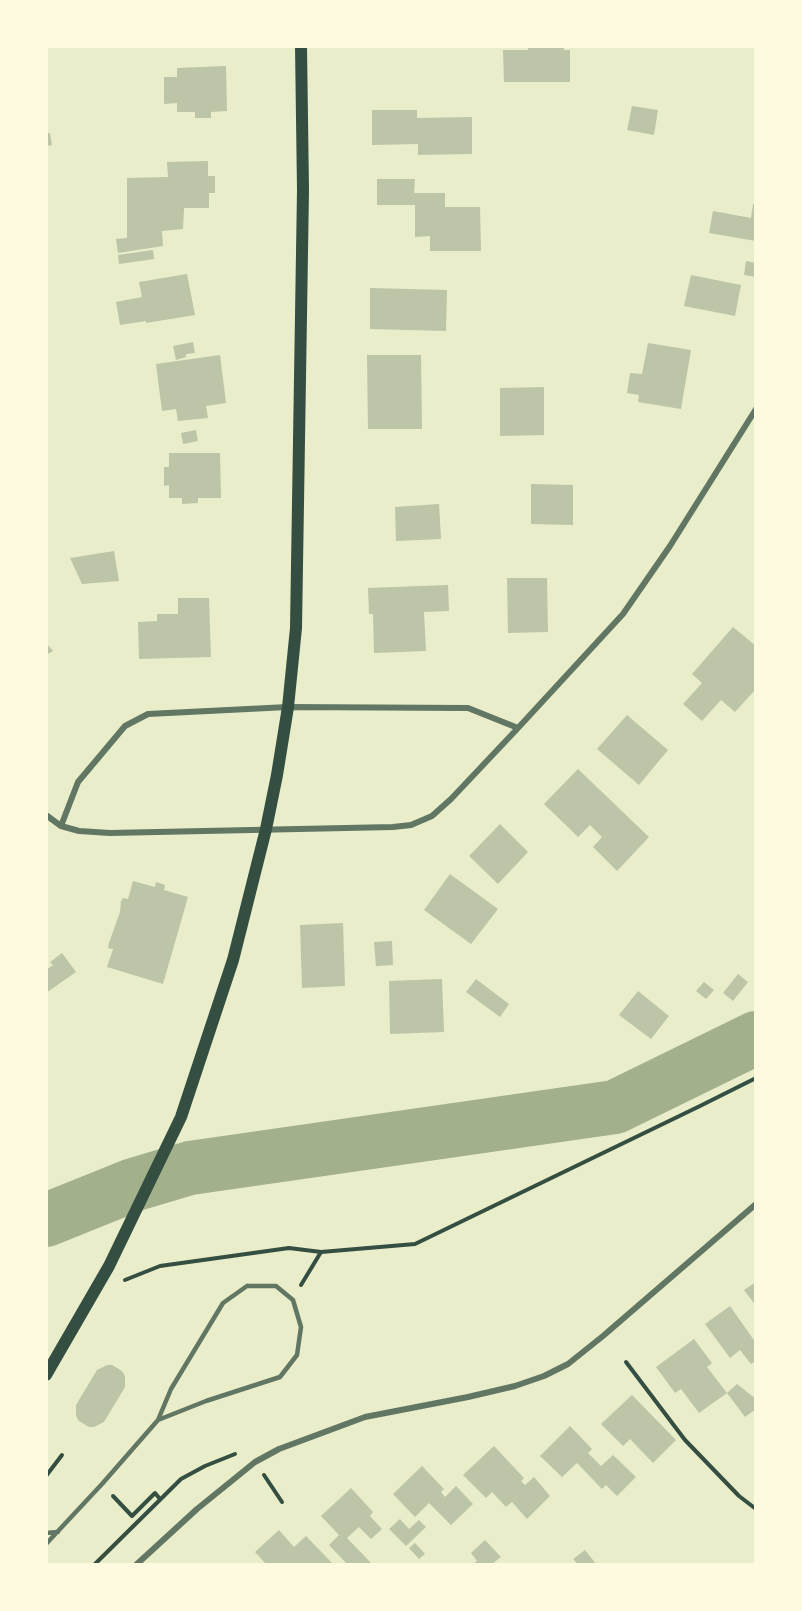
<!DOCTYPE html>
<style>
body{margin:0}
#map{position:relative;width:802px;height:1611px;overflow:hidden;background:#e9edc9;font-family:Inter,sans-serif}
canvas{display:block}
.frame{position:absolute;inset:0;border:48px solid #fefae0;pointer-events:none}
</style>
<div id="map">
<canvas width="802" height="1611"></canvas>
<div class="frame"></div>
</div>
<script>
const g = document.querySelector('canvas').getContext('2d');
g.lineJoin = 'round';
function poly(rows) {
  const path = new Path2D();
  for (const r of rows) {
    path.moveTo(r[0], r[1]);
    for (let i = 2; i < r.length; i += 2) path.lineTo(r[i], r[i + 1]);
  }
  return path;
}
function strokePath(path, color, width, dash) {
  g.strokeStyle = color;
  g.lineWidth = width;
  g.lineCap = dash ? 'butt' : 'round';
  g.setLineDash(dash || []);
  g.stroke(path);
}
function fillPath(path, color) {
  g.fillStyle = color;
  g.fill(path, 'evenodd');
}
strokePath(poly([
 [46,1220,133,1185,190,1168,615,1107,756,1038]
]), '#a3b18a', 54);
fillPath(poly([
 [528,46,564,46,564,50,570,50,570,82,504,82,503,50,528,50],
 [226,66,227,111,211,112,211,118,195,118,195,112,177,112,177,103,164,104,164,77,177,77,177,68],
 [632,106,658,110,654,135,627,130],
 [372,110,417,110,417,118,472,117,472,154,418,155,418,144,372,145],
 [46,133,50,133,52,145,46,146],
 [208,161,208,176,215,176,215,193,209,193,209,208,184,208,183,229,162,231,163,246,118,253,116,239,127,238,127,178,168,177,167,162],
 [377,179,415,179,414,193,445,193,445,207,480,207,481,251,430,251,430,236,415,237,415,205,377,205],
 [753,204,756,205,756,241,709,233,713,211,751,218],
 [153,250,154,259,119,264,118,255],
 [746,261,756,263,756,277,744,275],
 [187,274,195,315,146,323,146,321,120,325,116,302,142,297,139,282],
 [691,275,741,285,735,316,684,306],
 [370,288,447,290,446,331,370,329],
 [193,342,195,353,186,354,186,357,176,360,173,346],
 [648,343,691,350,681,409,638,402,639,395,627,393,630,373,642,374],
 [220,355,226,403,206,406,208,418,178,421,176,409,162,411,156,364],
 [367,355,421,355,422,429,368,429],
 [544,387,544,435,500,436,500,388],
 [196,430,198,441,183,444,181,433],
 [169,453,220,453,221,498,198,498,198,503,182,504,182,498,169,498,169,485,164,486,164,467,169,467],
 [531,484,573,485,573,525,531,524],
 [439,504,441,539,396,541,395,507],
 [114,551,119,581,82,584,70,558],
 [507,578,547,578,548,632,508,633],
 [448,585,449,611,424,612,426,651,374,653,373,614,369,614,368,588],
 [178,598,209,598,211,657,139,659,138,622,157,621,157,614,178,614],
 [733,627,756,646,756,689,735,712,721,700,702,721,683,704,702,683,692,674],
 [46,643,53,651,46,655],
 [627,715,668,750,639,785,597,749],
 [578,769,649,837,617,871,593,847,602,837,590,825,578,837,544,804],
 [500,824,528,852,498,884,469,856],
 [450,874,498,909,471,944,424,910],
 [133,881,155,887,156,882,165,885,164,890,188,897,163,984,107,967,113,949,108,948,109,943,120,912,121,901,123,898,128,899],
 [343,923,345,986,302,988,300,925],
 [392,941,393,965,376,966,374,942],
 [62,953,76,972,46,993,46,970,53,965,50,962],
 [738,974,748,982,733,1001,723,993],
 [442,979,444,1032,390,1034,389,981],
 [476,979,509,1004,500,1017,466,992],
 [704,982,714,990,706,999,696,991],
 [638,991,669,1016,651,1039,619,1015],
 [756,1282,756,1306,744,1290],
 [730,1306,756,1343,756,1361,751,1364,740,1350,730,1358,705,1324],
 [694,1339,712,1363,707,1367,727,1393,737,1384,756,1399,756,1409,745,1417,727,1393,699,1413,681,1389,675,1393,656,1367],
 [107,1365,112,1365,122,1371,125,1376,125,1387,104,1422,94,1427,89,1427,79,1421,76,1416,76,1405,97,1370],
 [632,1395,676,1440,653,1463,630,1439,623,1446,601,1424],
 [570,1426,592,1449,588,1453,601,1466,613,1455,636,1477,617,1496,606,1485,602,1489,577,1463,562,1477,540,1456],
 [494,1446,524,1478,521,1481,525,1485,534,1477,550,1496,527,1519,512,1502,506,1507,492,1492,486,1498,463,1475],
 [422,1466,444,1489,441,1492,445,1497,456,1486,473,1504,451,1525,429,1503,415,1517,393,1494],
 [351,1488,373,1512,370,1516,382,1529,371,1539,359,1527,347,1538,372,1564,347,1564,329,1545,339,1535,321,1516],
 [400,1519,409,1529,419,1520,426,1527,406,1546,389,1529],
 [279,1530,294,1547,306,1536,333,1564,266,1564,255,1552],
 [485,1540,501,1557,492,1564,473,1564,477,1561,471,1553],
 [415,1543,425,1554,419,1559,409,1548],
 [585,1550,596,1564,578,1564,573,1559]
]), '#bcc5a7');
strokePath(poly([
 [125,1280,160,1266,289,1248,321,1252,415,1244,700,1106,756,1078],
 [301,1285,321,1252],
 [626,1362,685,1440,739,1496,756,1509],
 [264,1475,282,1502],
 [46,1476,62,1455],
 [113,1496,132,1516,155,1493,160,1499],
 [95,1564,181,1479,205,1466,235,1454]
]), '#344e41', 4);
strokePath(poly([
 [247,1286,276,1286,293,1300,301,1327,297,1355,280,1377,206,1401,158,1420,171,1389,223,1303,247,1286],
 [46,1533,58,1532],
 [46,1544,102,1484,158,1420]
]), '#617663', 4.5);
strokePath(poly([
 [46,815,61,826,79,831,110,833,393,827,411,825,432,816,451,799,518,728,623,614,670,546,756,409],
 [61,826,78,782,125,726,148,714,288,707,468,708,518,728],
 [137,1564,197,1509,255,1462,279,1449,365,1417,468,1397,515,1386,544,1376,568,1364,603,1336,756,1204]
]), '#617663', 6);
strokePath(poly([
 [46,1375,109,1266,181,1117,233,960,266,829,277,775,288,707,296,628,303,190,301,46]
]), '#344e41', 12);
</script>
